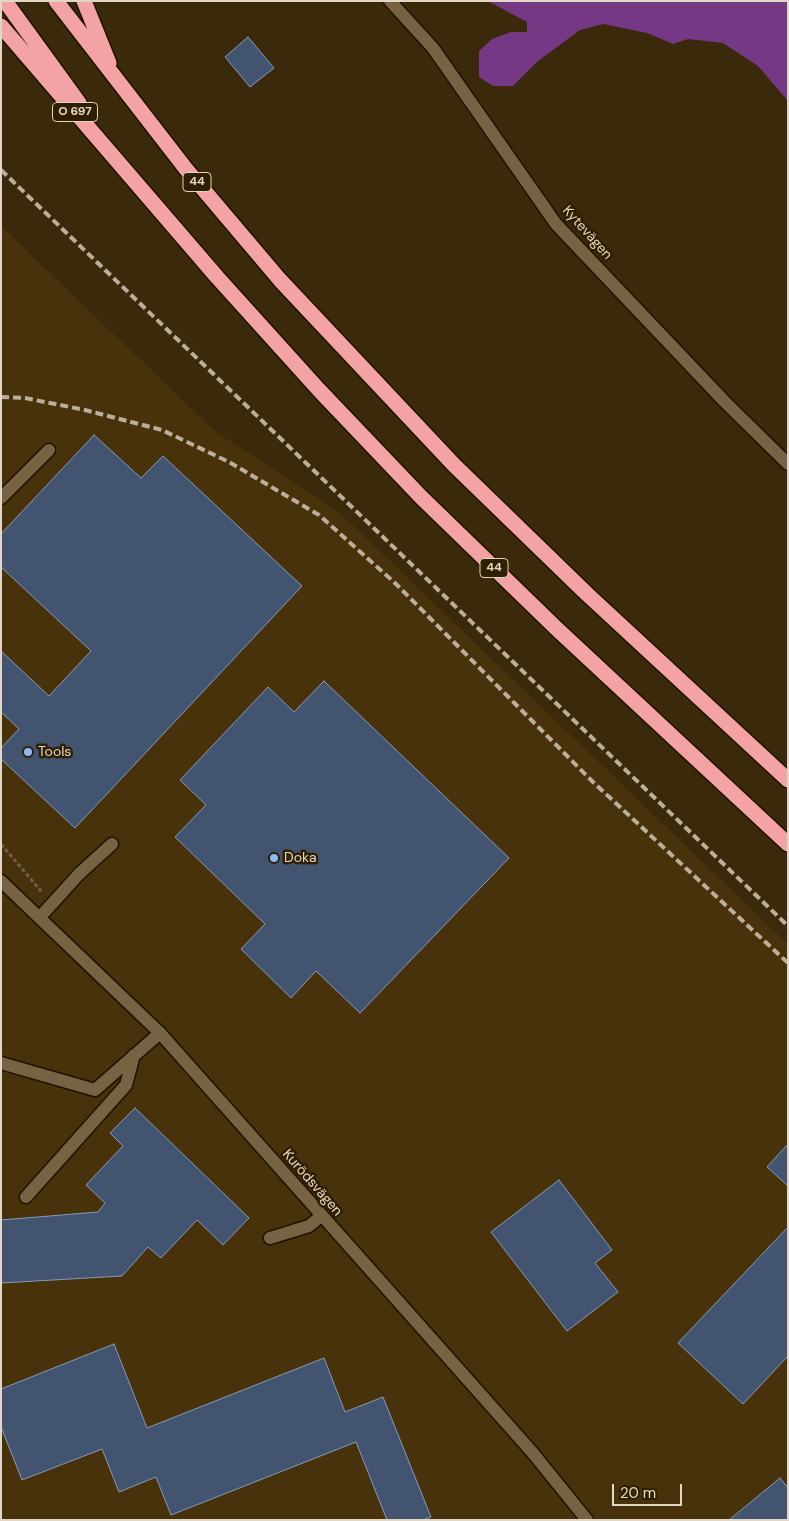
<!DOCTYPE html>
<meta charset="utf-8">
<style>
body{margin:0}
#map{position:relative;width:789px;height:1521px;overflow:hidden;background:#3a290b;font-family:"DM Sans",sans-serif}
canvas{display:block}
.frame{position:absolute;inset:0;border:2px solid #e2d7c7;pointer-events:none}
.scale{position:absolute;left:612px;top:1484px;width:70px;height:22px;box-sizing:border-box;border:2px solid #e2d7c7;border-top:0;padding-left:6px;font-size:15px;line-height:18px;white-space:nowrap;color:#e2d7c7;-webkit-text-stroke:4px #301f02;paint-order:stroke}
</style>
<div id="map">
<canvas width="789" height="1521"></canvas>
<div class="frame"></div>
<div class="scale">20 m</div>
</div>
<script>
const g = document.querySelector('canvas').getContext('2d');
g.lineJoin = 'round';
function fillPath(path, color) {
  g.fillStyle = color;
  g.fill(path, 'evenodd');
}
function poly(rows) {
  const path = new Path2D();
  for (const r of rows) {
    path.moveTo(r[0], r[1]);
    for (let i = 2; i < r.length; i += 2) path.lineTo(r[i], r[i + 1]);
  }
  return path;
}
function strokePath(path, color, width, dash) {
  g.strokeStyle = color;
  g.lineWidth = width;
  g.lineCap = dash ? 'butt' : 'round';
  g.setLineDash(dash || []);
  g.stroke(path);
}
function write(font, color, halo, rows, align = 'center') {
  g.font = font + ' "DM Sans",sans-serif';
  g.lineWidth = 5;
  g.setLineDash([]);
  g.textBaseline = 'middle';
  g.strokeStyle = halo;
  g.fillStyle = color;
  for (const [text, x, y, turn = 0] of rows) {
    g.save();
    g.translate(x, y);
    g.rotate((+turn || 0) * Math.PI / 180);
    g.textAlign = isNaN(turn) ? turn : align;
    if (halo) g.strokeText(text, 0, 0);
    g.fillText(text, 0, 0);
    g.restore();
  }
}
fillPath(poly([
 [1,226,216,432,338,511,788,944,788,1520,1,1520]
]), '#47320b');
fillPath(poly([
 [488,1,788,1,788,101,758,66,723,43,688,39,673,44,647,33,603,24,580,30,538,61,513,86,493,86,479,77,479,51,492,39,511,32,527,32,527,22]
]), '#743885');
const building = poly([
 [248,37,274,68,250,87,225,57,248,37],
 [94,435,141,478,163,456,302,586,75,828,1,759,1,748,19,729,1,712,1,651,49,696,91,651,1,567,1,534,94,435],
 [324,681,509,858,360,1013,316,971,291,998,241,949,265,924,175,837,206,805,180,780,268,687,294,712,324,681],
 [135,1108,249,1218,223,1245,197,1220,161,1258,148,1247,122,1276,1,1283,1,1220,98,1212,105,1203,86,1185,123,1146,110,1133,135,1108],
 [788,1144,788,1186,767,1167,788,1144],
 [559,1180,612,1250,595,1263,618,1292,567,1331,491,1232,559,1180],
 [788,1227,788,1356,743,1404,678,1343,788,1227],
 [114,1344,147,1428,324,1358,345,1412,383,1397,431,1517,423,1520,387,1520,356,1442,171,1515,156,1477,119,1492,102,1449,22,1480,1,1427,1,1389,114,1344],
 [780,1478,788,1488,788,1520,729,1520,780,1478]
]);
fillPath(building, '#42546f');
strokePath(building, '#879bba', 1);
const lane = poly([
 [40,917,79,874,112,844],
 [1,1063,95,1090,160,1033],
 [26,1197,126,1085,134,1055],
 [270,1238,309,1226,321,1216]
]);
const street = poly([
 [390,1,433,48,556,224,725,402,788,464],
 [1,498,49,450],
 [1,881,160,1033,532,1452,587,1520]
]);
const highway = poly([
 [5,1,79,103],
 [56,1,186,169,280,280,454,465,587,594,788,780],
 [84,1,109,63],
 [1,26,217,277,319,390,421,497,557,629,788,844]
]);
strokePath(lane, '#1f1200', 15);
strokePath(street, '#1f1200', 15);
strokePath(highway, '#1f1200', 18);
strokePath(poly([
 [1,844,41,891]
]), '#6f6047', 3, [4, 2.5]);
strokePath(lane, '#766344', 12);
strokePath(street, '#766344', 12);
strokePath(highway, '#f4a3a4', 15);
strokePath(poly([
 [1,170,788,926],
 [1,397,25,398,85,410,162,430,229,462,319,515,395,583,593,782,788,963]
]), '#bbae9b', 4, [8, 4]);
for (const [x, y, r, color] of [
 [28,752,5,"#8cb9fc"],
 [274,858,5,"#8cb9fc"]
]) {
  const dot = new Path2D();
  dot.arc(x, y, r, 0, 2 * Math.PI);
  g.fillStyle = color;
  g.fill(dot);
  strokePath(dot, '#301f02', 2);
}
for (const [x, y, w] of [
 [75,112,45],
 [197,182,28],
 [494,568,28]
]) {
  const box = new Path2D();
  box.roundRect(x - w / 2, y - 9.5, w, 19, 4);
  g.fillStyle = '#301f02';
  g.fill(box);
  strokePath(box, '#e2d7c7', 1);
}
write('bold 12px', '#e2d7c7', null, [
 ["O 697",75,112],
 ["44",197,182],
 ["44",494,568]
]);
write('14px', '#e2d7c7', '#301f02', [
 ["Kytevägen",587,233,48],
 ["Kurödsvägen",312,1183,49]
]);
write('14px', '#e2d7c7', '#301f02', [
 ["Tools",38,752],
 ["Doka",284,858]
], 'left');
</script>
